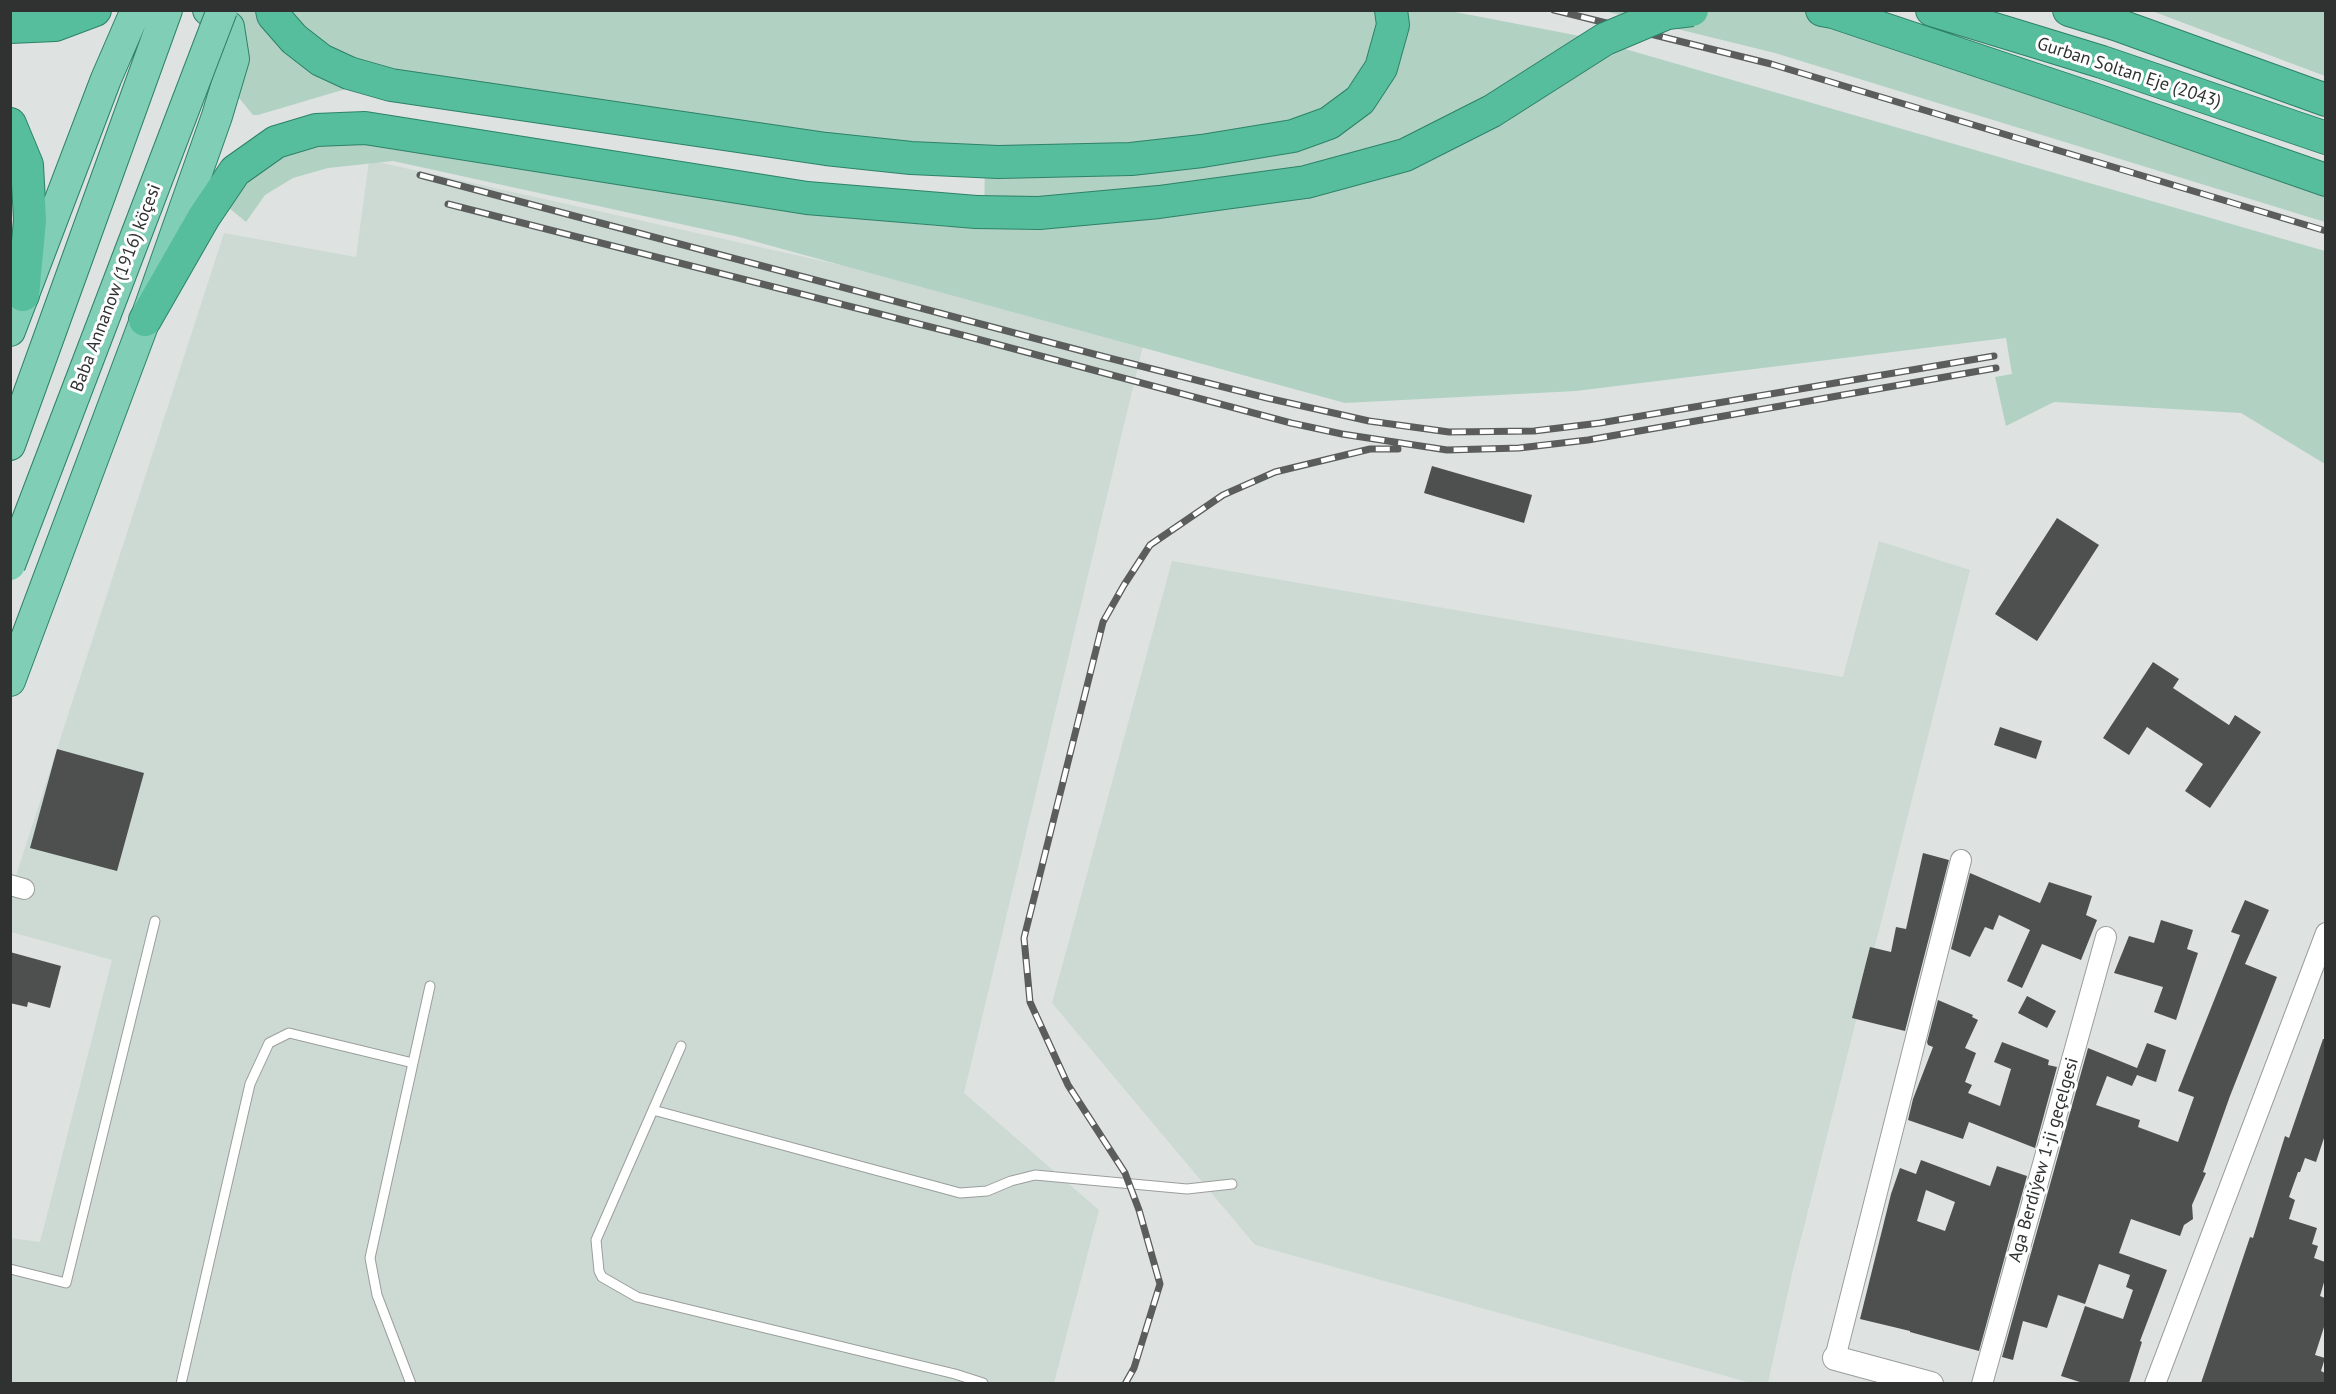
<!DOCTYPE html>
<meta charset="utf-8">
<style>
body{margin:0}
#map{position:relative;width:2336px;height:1394px;overflow:hidden;background:#dee3e1;font-family:"PT Sans",sans-serif}
canvas{display:block}
.frame{position:absolute;inset:0;border:12px solid #303231;pointer-events:none}
</style>
<div id="map">
<canvas width="2336" height="1394"></canvas>
<div class="frame"></div>
</div>
<script>
const g = document.querySelector('canvas').getContext('2d');
g.lineJoin = 'round';
function fillPath(path, color) {
  g.fillStyle = color;
  g.fill(path, 'evenodd');
}
function poly(rows) {
  const path = new Path2D();
  for (const r of rows) {
    path.moveTo(r[0], r[1]);
    for (let i = 2; i < r.length; i += 2) path.lineTo(r[i], r[i + 1]);
  }
  return path;
}
function strokePath(path, color, width, dash) {
  g.strokeStyle = color;
  g.lineWidth = width;
  g.lineCap = dash ? 'butt' : 'round';
  g.setLineDash(dash || []);
  g.stroke(path);
}
function write(font, color, halo, rows, align = 'center') {
  g.font = font + ' "PT Sans",sans-serif';
  g.lineWidth = 6;
  g.setLineDash([]);
  g.textBaseline = 'middle';
  g.strokeStyle = halo;
  g.fillStyle = color;
  for (const [text, x, y, turn = 0] of rows) {
    g.save();
    g.translate(x, y);
    g.rotate((+turn || 0) * Math.PI / 180);
    g.textAlign = isNaN(turn) ? turn : align;
    if (halo) g.strokeText(text, 0, 0);
    g.fillText(text, 0, 0);
    g.restore();
  }
}
fillPath(poly([
 [369,160,1146,333,964,1093,1099,1210,1054,1383,11,1383,10,1238,40,1242,112,960,11,932,11,891,224,233,356,257],
 [1879,541,1970,570,1792,1274,1768,1383,1751,1383,1255,1245,1052,1003,1172,561,1843,677]
]), '#cddad4');
fillPath(poly([
 [1856,10,2082,79,2069,109,2325,194,2325,222,1775,53,1604,11],
 [236,11,1450,11,1580,36,2325,251,2325,464,2241,413,2054,402,2006,426,1995,377,2012,374,2006,338,1576,391,1345,403,735,236,393,161,328,168,293,178,265,195,246,222,222,202,232,191,278,157,340,140,823,214,936,226,984,228,985,154,397,78,339,91,258,115,253,115,239,98,240,19],
 [2152,11,2325,11,2325,76,2181,22]
]), '#b1d1c3');
fillPath(poly([
 [1432,466,1532,495,1524,523,1424,493],
 [2057,518,2099,545,2037,641,1995,614],
 [2153,662,2179,679,2173,688,2229,725,2235,715,2261,732,2210,808,2185,791,2203,764,2147,727,2129,755,2103,738],
 [2000,727,2042,741,2036,759,1994,745],
 [57,749,144,773,117,871,30,848],
 [1923,853,1949,860,1905,1031,1852,1018,1870,947,1891,952,1896,927,1906,929],
 [1970,873,2040,903,2049,882,2092,896,2086,915,2097,920,2081,960,2042,944,2022,988,2007,981,2030,930,1999,915,1993,930,1985,927,1970,957,1951,949],
 [2245,900,2269,910,2245,964,2277,977,2230,1096,2203,1172,2206,1173,2192,1205,2193,1219,2184,1225,2180,1236,2131,1219,2119,1253,2167,1270,2140,1341,2142,1342,2129,1383,2083,1383,2061,1376,2085,1306,2123,1319,2133,1290,2126,1287,2130,1275,2099,1264,2085,1304,2058,1295,2047,1328,2023,1321,2013,1360,2002,1357,2088,1048,2137,1068,2147,1043,2166,1050,2156,1082,2137,1075,2132,1086,2107,1076,2096,1105,2140,1120,2138,1127,2178,1142,2194,1097,2178,1091,2240,935,2231,932],
 [2161,920,2193,930,2187,949,2198,953,2176,1020,2154,1012,2163,987,2114,973,2129,936,2154,943],
 [10,952,61,966,50,1008,28,1002,27,1007,10,1003],
 [2027,996,2056,1011,2047,1028,2018,1013],
 [1938,1000,1973,1015,1972,1017,1978,1020,1965,1048,1976,1053,1965,1082,1972,1085,1968,1093,2000,1106,2011,1069,1994,1062,2002,1042,2049,1060,2048,1065,2057,1067,2035,1148,1969,1122,1963,1139,1908,1120,1913,1099,1933,1047,1928,1045,1927,1042],
 [2323,1039,2325,1039,2325,1135,2316,1162,2305,1158,2300,1172,2298,1172,2289,1197,2295,1200,2289,1219,2317,1228,2312,1244,2318,1246,2314,1258,2325,1262,2325,1279,2320,1296,2325,1298,2325,1324,2315,1355,2325,1358,2321,1371,2325,1373,2325,1383,2201,1383,2250,1237,2253,1238,2285,1136,2289,1138],
 [1921,1160,1990,1186,1997,1166,2027,1176,1979,1351,1910,1332,1910,1331,1860,1319,1891,1194,1900,1168,1916,1174],
 [1926,1190,1955,1202,1945,1231,1917,1221]
]), '#4d504f');
const service = poly([
 [681,1046,596,1240,599,1271,602,1277,637,1297,955,1374,983,1383],
 [653,1110,960,1193,987,1191,1011,1181,1035,1175,1187,1189,1232,1184],
 [10,1269,66,1283,155,921],
 [181,1384,250,1084,269,1043,289,1033,413,1063],
 [411,1384,377,1295,370,1258,430,986]
]);
const minor = poly([
 [10,885,24,889],
 [1835,1358,1961,860],
 [1982,1384,2106,937],
 [2155,1384,2326,933]
]);
const tertiary = poly([
 [1835,1358,1931,1384]
]);
const primary = poly([
 [10,331,106,79,132,19,142,10],
 [10,445,167,10],
 [10,681,145,320,217,116,234,59,229,27,208,10]
]);
const trunk = poly([
 [272,10,273,15,294,39,321,60,349,73,391,85,826,149,911,158,998,162,1131,159,1202,151,1293,136,1329,123,1360,100,1381,68,1393,25,1391,10],
 [1822,10,1833,12,2093,99,2326,180],
 [1932,10,2102,62,2326,138],
 [2069,10,2118,25,2326,100],
 [10,27,55,25,95,10],
 [10,124,27,165,30,220,23,295],
 [145,320,204,217,235,171,276,142,316,130,365,128,807,198,976,212]
]);
strokePath(service, '#9a9e9c', 11);
strokePath(minor, '#9a9e9c', 22);
strokePath(tertiary, '#9a9e9c', 26);
strokePath(primary, '#2d8267', 32);
strokePath(trunk, '#2d8267', 34);
strokePath(service, '#fff', 9);
strokePath(minor, '#fff', 20);
strokePath(tertiary, '#fff', 24);
strokePath(primary, '#80ceb5', 30);
strokePath(trunk, '#56be9c', 32);
const rail = poly([
 [1554,10,1771,64,2326,231],
 [420,175,1105,357,1267,398,1369,421,1449,432,1534,431,1600,423,1994,356],
 [448,204,966,336,1291,423,1342,434,1447,450,1519,448,1588,440,1996,368],
 [1125,1384,1134,1368,1160,1284,1139,1210,1125,1173,1068,1085,1030,1002,1024,938,1103,622,1124,585,1150,545,1223,495,1275,472,1370,449,1398,449]
]);
strokePath(rail, '#5a5d5c', 7);
strokePath(rail, '#fff', 4.5, [14]);
const primaryBridge = poly([
 [10,565,222,10]
]);
const trunkBridge = poly([
 [976,212,1039,213,1159,202,1306,182,1405,155,1492,111,1605,39,1667,13,1692,10]
]);
strokePath(primaryBridge, '#2d8267', 32, []);
strokePath(trunkBridge, '#2d8267', 34, []);
strokePath(primaryBridge, '#80ceb5', 30);
strokePath(trunkBridge, '#56be9c', 32);
write('18px', '#303231', '#fff', [
 ["Gurban Soltan Eje (2043)",2129,73,18],
 ["Baba Annanow (1916) köçesi",116,288,-69],
 ["Aga Berdiýew 1-ji geçelgesi",2044,1160,-74]
]);
</script>
